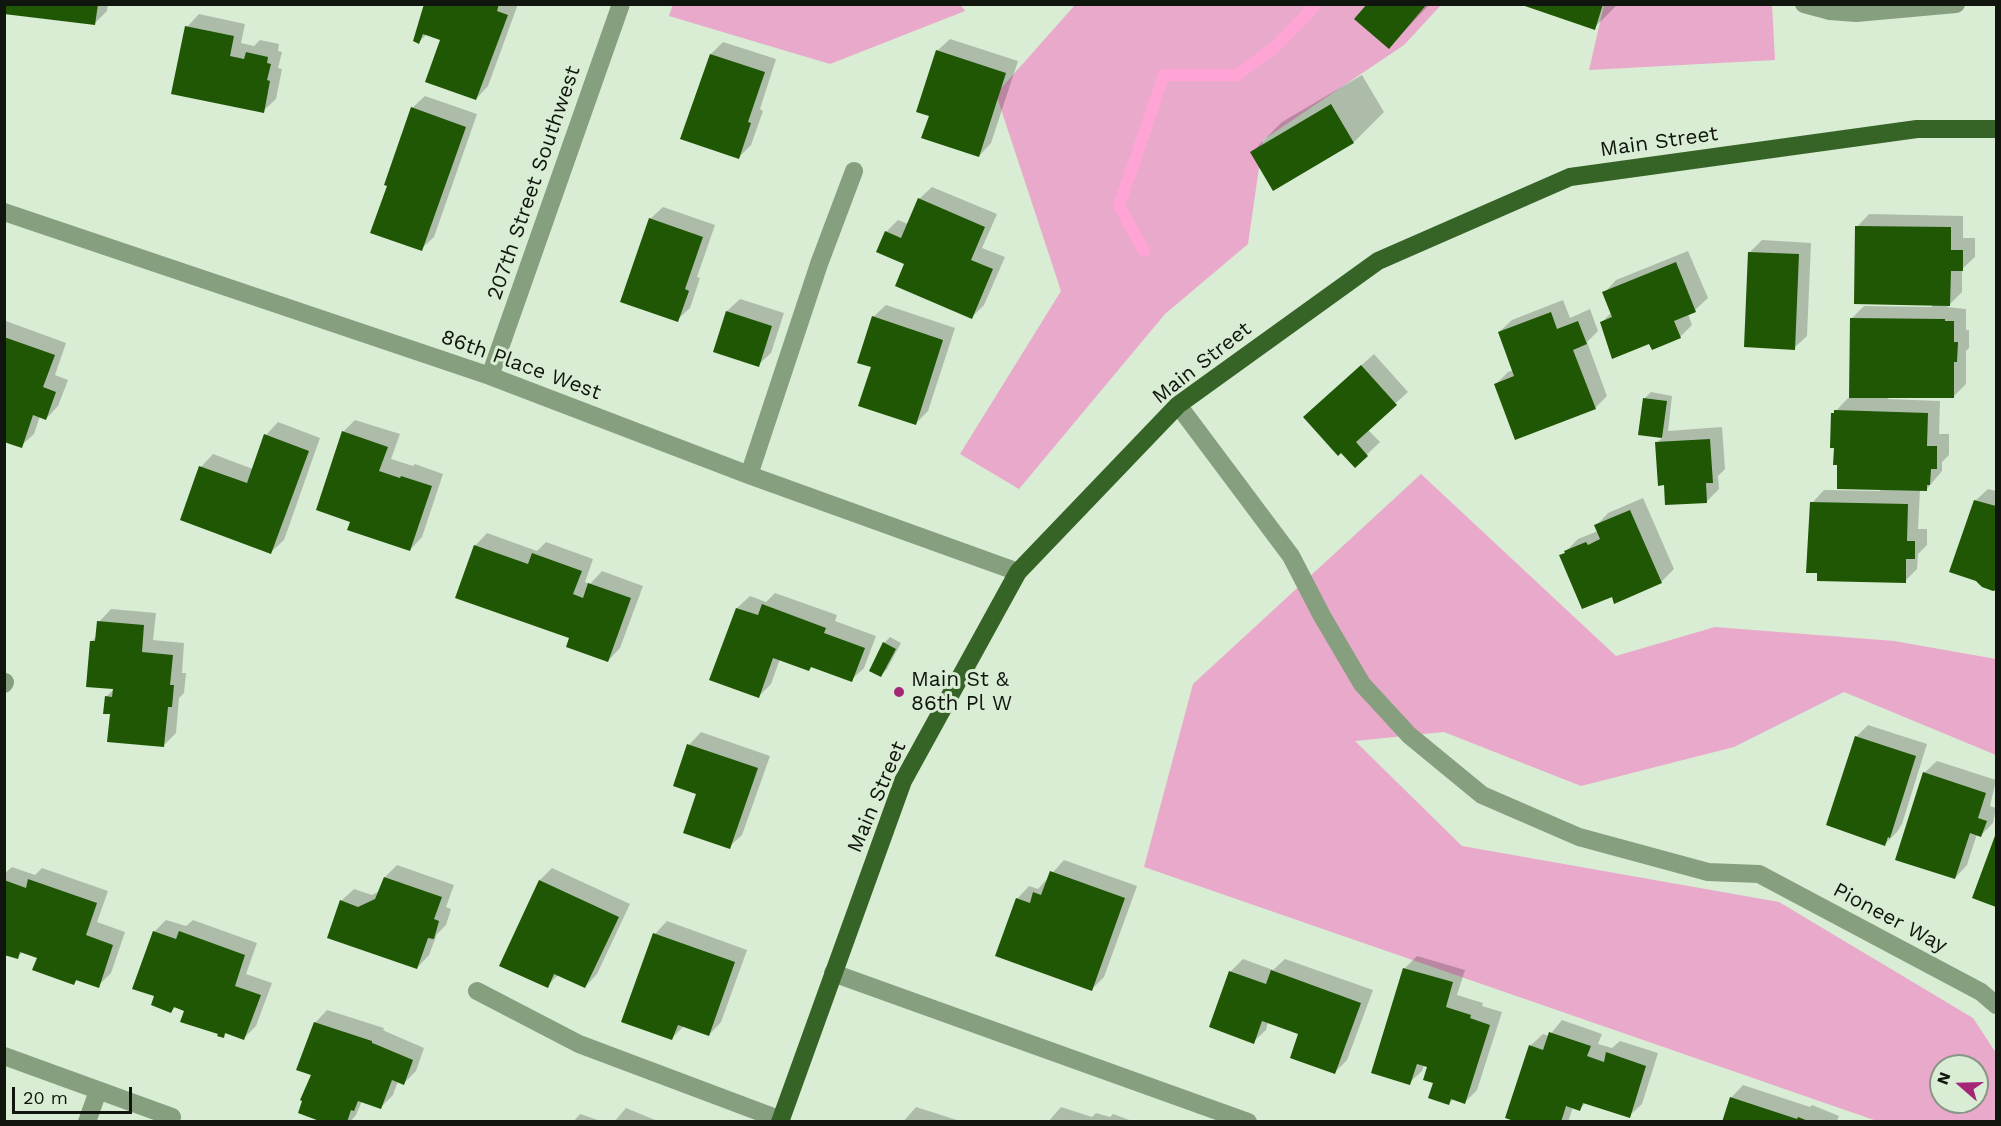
<!DOCTYPE html>
<style>
body{margin:0}
#map{position:relative;width:2001px;height:1126px;overflow:hidden;background:#d9ecd4;font-family:"Work Sans",sans-serif}
canvas{display:block}
.frame{position:absolute;inset:0;border:6px solid #10160e;pointer-events:none}
.north{position:absolute;left:1929px;top:1054px;width:60px;height:60px;box-sizing:border-box;background:#d9ecd4;border:2px solid #899685;border-radius:50%;rotate:290deg;font-size:16px;font-weight:700;line-height:24px;text-align:center;color:#10160e}
.north::after{content:'';display:block;margin:auto;width:21px;height:27px;background:#a52677;clip-path:polygon(50% 0,100% 100%,50% 72%,0 100%)}
.scale{position:absolute;left:12px;top:1087px;width:120px;height:27px;box-sizing:border-box;border:3px solid #10160e;border-top:0;padding-left:8px;font-size:18px;line-height:21px;white-space:nowrap;color:#10160e;-webkit-text-stroke:4px #d9ecd4;paint-order:stroke}
</style>
<div id="map">
<canvas width="2001" height="1126"></canvas>
<div class="frame"></div>
<div class="north">N</div>
<div class="scale">20 m</div>
</div>
<script>
const g = document.querySelector('canvas').getContext('2d');
g.lineJoin = 'round';
function fillPath(path, color) {
  g.fillStyle = color;
  g.fill(path, 'evenodd');
}
function poly(rows) {
  const path = new Path2D();
  for (const r of rows) {
    path.moveTo(r[0], r[1]);
    for (let i = 2; i < r.length; i += 2) path.lineTo(r[i], r[i + 1]);
  }
  return path;
}
function strokePath(path, color, width, dash) {
  g.strokeStyle = color;
  g.lineWidth = width;
  g.lineCap = dash ? 'butt' : 'round';
  g.setLineDash(dash || []);
  g.stroke(path);
}
function write(font, color, halo, rows, align = 'center') {
  g.font = font + ' "Work Sans",sans-serif';
  g.lineWidth = 6;
  g.setLineDash([]);
  g.textBaseline = 'middle';
  g.strokeStyle = halo;
  g.fillStyle = color;
  for (const [text, x, y, turn = 0] of rows) {
    g.save();
    g.translate(x, y);
    g.rotate((+turn || 0) * Math.PI / 180);
    g.textAlign = isNaN(turn) ? turn : align;
    if (halo) g.strokeText(text, 0, 0);
    g.fillText(text, 0, 0);
    g.restore();
  }
}
fillPath(poly([
 [673,4,960,4,965,11,830,64,669,16],
 [1075,5,1441,5,1404,45,1263,140,1248,244,1165,314,1019,489,960,454,1061,291,996,94],
 [1604,5,1772,5,1775,60,1589,70],
 [1421,474,1616,656,1715,627,1894,641,1996,659,1996,755,1844,692,1734,747,1581,786,1444,732,1355,741,1462,846,1779,902,1973,1018,1996,1053,1996,1121,1877,1121,1144,867,1193,684],
 [1941,1066,1977,1066,1977,1102,1941,1102]
]), '#e9a9cb');
fillPath(poly([
 [4,4,108,4,107,11,95,23],
 [426,4,518,4,488,86,476,99,442,39,427,34,419,42],
 [1369,4,1430,4,1389,47],
 [1522,4,1618,4,1594,28],
 [199,14,245,24,241,43,254,46,260,40,279,44,278,51,282,52,278,68,282,69,276,99,263,111,187,27],
 [950,39,1018,61,991,143,979,156,937,51],
 [723,42,776,59,760,109,763,111,751,145,739,157,711,54],
 [1362,75,1384,112,1354,142,1274,189,1252,152,1282,122],
 [425,96,477,114,434,237,421,249,389,185,412,108],
 [932,187,997,214,982,248,1005,257,984,305,972,317,886,232,898,220,908,224,919,199],
 [663,207,715,225,697,277,700,278,690,308,677,320,650,219],
 [1869,214,1963,216,1963,238,1975,238,1975,257,1962,269,1962,292,1947,307,1966,309,1966,330,1969,330,1969,348,1966,351,1966,384,1953,397,1888,396,1888,399,1940,401,1939,434,1949,434,1949,455,1942,462,1942,471,1926,490,1920,490,1918,529,1927,529,1927,545,1918,554,1917,569,1905,581,1812,503,1824,490,1880,491,1881,489,1839,463,1836,447,1833,414,1848,398,1850,398,1851,319,1864,306,1932,307,1932,304,1857,227],
 [1762,240,1811,243,1807,336,1794,348,1749,253],
 [1688,251,1708,298,1695,310,1688,314,1692,325,1680,337,1650,342,1601,323,1612,312,1604,293,1616,280],
 [740,299,784,313,771,353,758,365,727,311],
 [1563,300,1570,318,1590,309,1598,331,1587,342,1607,396,1595,408,1496,384,1508,372,1513,370,1499,332,1512,320],
 [886,305,955,328,928,411,916,423,873,317],
 [6,321,66,343,55,375,68,380,58,406,46,419,40,416,34,434,21,446,4,440,4,323],
 [1374,354,1408,392,1367,429,1380,442,1355,466,1317,405],
 [1651,392,1672,396,1668,431,1722,427,1725,469,1718,476,1719,489,1707,501,1665,484,1657,443,1663,437,1640,434,1645,398],
 [355,420,400,434,391,459,413,466,415,464,443,474,422,537,410,550,352,521,343,432],
 [278,422,320,438,284,540,271,552,201,467,213,454,253,469,266,435],
 [1988,489,1996,491,1996,588,1993,589,1975,501],
 [1643,498,1674,569,1661,582,1615,602,1612,595,1561,556,1578,539,1598,531,1596,526,1608,513],
 [487,533,537,551,546,542,593,559,585,582,590,584,602,571,643,586,620,648,608,661,571,637,475,546],
 [775,593,837,615,835,621,876,636,864,668,851,680,812,666,809,669,780,659,771,684,758,697,711,679,737,608,750,596,766,602],
 [111,609,156,613,153,640,184,643,182,673,186,673,184,693,179,698,176,733,164,745,112,713,106,697,116,687,91,642,98,635,99,622],
 [890,637,901,643,887,669,881,675,884,643],
 [1868,725,1927,744,1902,824,1897,832,1885,844,1856,737],
 [701,732,770,756,742,835,729,847,689,745],
 [1937,761,1996,780,1990,806,1996,808,1993,823,1981,835,1977,834,1967,865,1955,878,1924,773],
 [1996,837,1996,905,1974,898],
 [1064,860,1137,886,1104,977,1092,989,1017,899,1029,886,1038,889],
 [397,865,454,885,446,907,451,909,446,925,437,934,429,955,417,968,341,901,354,889,372,895,380,891,385,877],
 [12,867,35,875,42,868,108,891,97,922,125,932,111,973,98,986,78,979,74,983,38,957,23,952,17,957,4,941,4,874],
 [552,868,630,904,597,974,585,987,559,974,547,986,540,880],
 [166,920,186,926,193,920,257,943,246,974,272,983,256,1026,244,1038,227,1032,223,1037,186,1010,176,1006,171,1011,156,995,154,932],
 [667,921,747,950,721,1022,709,1035,684,1026,672,1038,655,934],
 [1417,956,1465,970,1457,995,1483,1003,1482,1006,1502,1012,1477,1090,1465,1102,1454,1099,1449,1103,1435,1082,1429,1066,1424,1065,1422,1071,1409,1083,1373,1072,1405,968],
 [1243,959,1273,970,1285,959,1373,990,1347,1060,1335,1072,1300,1033,1268,1022,1266,1030,1253,1042,1211,1027,1231,971],
 [327,1010,384,1028,383,1030,387,1032,424,1048,416,1071,404,1083,398,1081,393,1095,381,1107,362,1101,356,1115,350,1122,327,1122,313,1074,315,1023],
 [1562,1020,1602,1034,1598,1044,1612,1048,1620,1041,1658,1053,1642,1104,1629,1116,1586,1102,1580,1109,1573,1107,1568,1122,1522,1122,1530,1046,1543,1034,1549,1036],
 [1743,1085,1810,1107,1812,1105,1839,1116,1837,1121,1839,1122,1724,1122,1731,1098],
 [916,1107,963,1122,903,1122],
 [1061,1107,1092,1117,1096,1113,1110,1117,1113,1114,1135,1122,1048,1122],
 [626,1108,660,1122,614,1122],
 [580,1114,604,1122,573,1122]
]), '#0003');
strokePath(poly([
 [1144,251,1119,206,1164,75,1237,75,1275,47,1314,7,1314,4]
]), '#ffa4d5', 12);
fillPath(poly([
 [4,4,98,4,95,25,4,14],
 [424,4,499,4,497,11,508,15,476,100,425,82,440,40,423,34,419,44,413,41],
 [1367,4,1427,4,1389,49,1354,19],
 [1519,4,1603,4,1595,30],
 [185,26,234,36,230,56,244,59,246,52,268,57,267,63,271,64,267,80,270,81,264,113,171,94],
 [936,50,1006,73,979,157,921,138,929,116,916,112],
 [710,54,765,72,748,122,751,123,739,159,680,139],
 [1331,104,1354,143,1273,191,1250,152],
 [411,107,466,127,422,251,370,233,387,186,384,185],
 [918,198,985,227,971,260,993,269,972,319,895,286,904,264,876,252,885,231,901,238],
 [649,218,703,237,685,289,689,291,678,322,620,302],
 [1855,226,1951,227,1951,250,1963,250,1963,271,1951,271,1950,306,1854,304],
 [1748,252,1799,254,1795,350,1744,347],
 [1676,262,1696,312,1674,321,1681,338,1652,350,1649,344,1612,359,1600,322,1612,317,1602,292],
 [726,311,772,326,759,367,713,352],
 [1551,312,1557,329,1578,321,1587,344,1573,350,1596,409,1515,440,1494,384,1514,376,1498,332],
 [872,316,943,340,916,425,858,406,871,367,857,363],
 [1850,318,1945,319,1945,321,1954,321,1954,342,1958,342,1957,362,1954,362,1954,398,1849,398],
 [4,337,55,355,43,387,56,392,46,420,33,415,22,448,4,442],
 [1361,365,1397,405,1356,442,1368,456,1355,468,1341,453,1338,456,1303,417],
 [1643,398,1667,401,1662,438,1638,435],
 [1834,410,1928,413,1927,446,1937,446,1937,469,1931,469,1930,485,1927,485,1927,491,1837,489,1837,465,1833,465,1834,448,1830,448,1831,413,1834,413],
 [342,431,388,447,379,471,400,478,401,476,432,486,410,551,347,530,350,522,316,510],
 [264,434,309,451,271,554,180,520,199,466,247,483],
 [1710,439,1713,483,1706,483,1707,503,1665,505,1664,485,1658,486,1655,442],
 [1974,500,1996,506,1996,590,1993,591,1982,587,1976,581,1949,572],
 [1810,502,1908,504,1907,541,1915,541,1915,559,1906,559,1906,583,1817,581,1817,573,1806,573],
 [1630,510,1662,583,1614,604,1612,597,1582,609,1559,555,1565,553,1564,551,1586,542,1588,545,1600,539,1594,525],
 [474,545,528,564,532,553,582,571,573,594,583,598,588,583,631,598,608,662,566,647,569,638,455,598],
 [762,604,826,628,824,633,865,648,852,682,811,667,809,671,773,658,759,698,709,680,736,608,758,615],
 [97,621,144,625,142,652,173,655,170,685,174,685,172,707,168,707,164,747,107,742,110,714,103,714,105,696,112,697,113,689,86,687,90,641,95,641],
 [883,642,896,649,881,677,869,671],
 [1855,736,1916,756,1890,838,1888,837,1885,846,1826,825],
 [687,744,758,768,730,849,683,833,696,794,673,786],
 [1923,772,1986,793,1978,818,1987,821,1981,837,1970,833,1955,879,1895,860],
 [1996,833,1996,907,1972,898],
 [1050,871,1125,898,1092,991,995,956,1016,898,1030,903,1033,892,1041,895],
 [384,877,442,897,434,919,439,921,434,939,428,938,417,969,327,938,340,900,358,907,375,899],
 [28,879,97,903,86,935,113,945,99,988,76,980,74,985,32,970,37,958,20,952,18,959,4,955,4,880,26,888],
 [539,880,619,917,585,988,554,974,548,988,499,966],
 [153,931,176,939,179,931,245,955,235,986,261,995,244,1040,225,1033,224,1038,217,1036,218,1034,180,1022,184,1011,174,1007,171,1013,151,1005,154,996,132,989],
 [653,933,735,962,709,1036,678,1025,672,1040,621,1022],
 [1403,968,1453,982,1446,1007,1471,1015,1470,1018,1490,1025,1465,1104,1451,1099,1449,1105,1428,1098,1433,1083,1423,1080,1427,1067,1417,1064,1410,1085,1371,1073],
 [1271,970,1361,1003,1335,1074,1290,1058,1298,1034,1262,1021,1254,1044,1209,1027,1229,971,1266,984],
 [314,1022,372,1041,372,1043,375,1044,413,1060,404,1085,392,1080,381,1109,358,1101,354,1111,351,1110,347,1122,322,1122,298,1113,302,1101,300,1100,311,1075,296,1070],
 [1549,1032,1591,1046,1587,1056,1604,1062,1606,1052,1646,1066,1630,1118,1583,1103,1580,1111,1566,1106,1561,1122,1517,1122,1505,1118,1529,1045,1543,1050],
 [1730,1097,1797,1119,1798,1117,1811,1122,1722,1122]
]), '#1f5705');
strokePath(poly([
 [1804,4,1830,11,1856,13,1956,4],
 [4,212,490,376,749,475,1018,572],
 [490,376,621,4],
 [1178,405,1291,556,1322,616,1362,684,1409,735,1482,795,1579,837,1708,872,1759,874,1981,992,1996,1005],
 [749,475,819,264,854,171],
 [4,684,5,682],
 [833,973,1248,1122],
 [477,991,579,1044,781,1120],
 [4,1056,172,1117],
 [87,1122,98,1091]
]), '#869f7f', 18);
strokePath(poly([
 [780,1122,903,781,1018,572,1178,405,1378,261,1570,177,1917,129,1996,129]
]), '#366427', 18);
for (const [x, y, r, color] of [
 [899,692,6,"#a52677"]
]) {
  const dot = new Path2D();
  dot.arc(x, y, r, 0, 2 * Math.PI);
  g.fillStyle = color;
  g.fill(dot);
  strokePath(dot, '#d9ecd4', 2);
}
write('21px', '#10160e', '#d9ecd4', [
 ["Main Street",1659,142,-8],
 ["207th Street Southwest",534,183,-71],
 ["Main Street",1202,363,-38],
 ["86th Place West",521,365,20],
 ["Main Street",877,797,-67],
 ["Pioneer Way",1890,918,28]
]);
write('21px', '#10160e', '#d9ecd4', [
 ["Main St &",911,680],
 ["86th Pl W",911,704]
], 'left');
</script>
